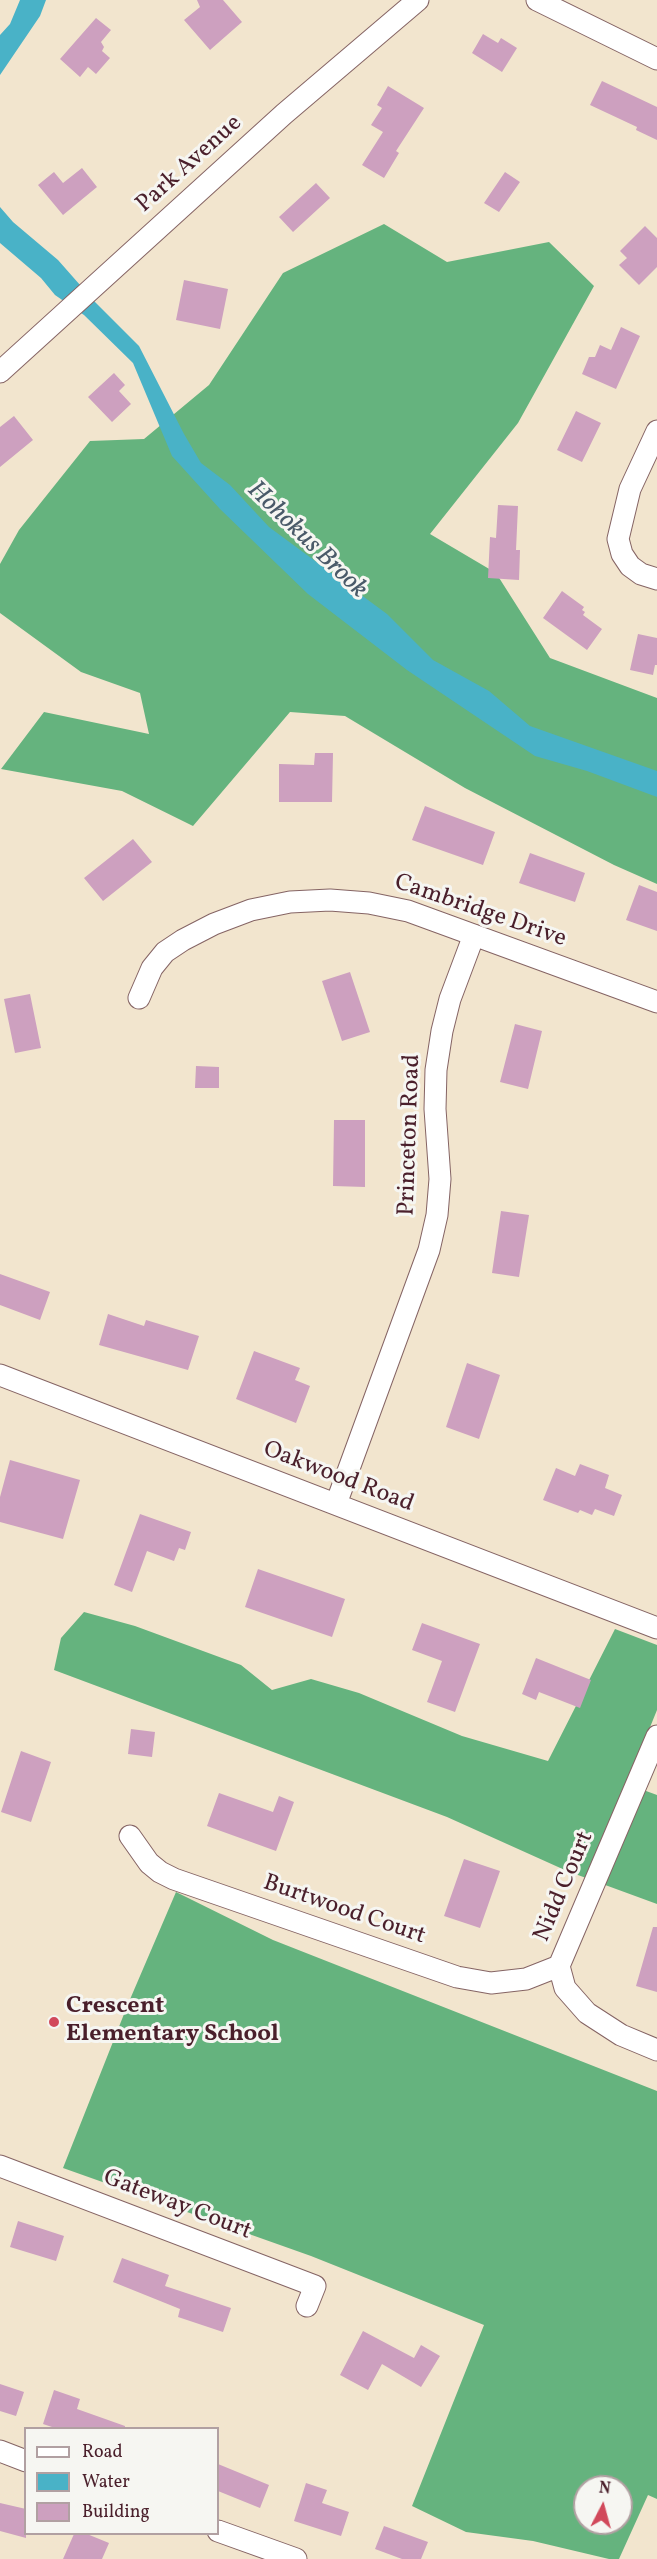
<!DOCTYPE html>
<style>
body{margin:0}
#map{position:relative;width:657px;height:2559px;overflow:hidden;background:#f2e5ce;font-family:Vollkorn,serif}
canvas{display:block}
.legend{position:absolute;left:24px;top:2427px;width:195px;height:108px;box-sizing:border-box;background:#f6f6f2;border:2px solid #b1a0a2;margin:0;padding:8px 10px;list-style:none;font-size:18px;color:#4a1f2b}
.legend li{display:flex;align-items:center;gap:12px;height:30px}
.legend b{width:30px;border:2px solid #b1a0a2}
.north{position:absolute;left:573px;top:2475px;width:60px;height:60px;box-sizing:border-box;background:#f6f6f2;border:2px solid #b1a0a2;border-radius:50%;rotate:6deg;font-size:16px;font-weight:700;line-height:24px;text-align:center;color:#4a1f2b}
.north::after{content:'';display:block;margin:auto;width:21px;height:27px;background:#d1495b;clip-path:polygon(50% 0,100% 100%,50% 72%,0 100%)}
</style>
<div id="map">
<canvas width="657" height="2559"></canvas>
<ul class="legend">
<li><b style="height:8px;background:#fff"></b>Road</li>
<li><b style="height:16px;background:#49b2c7"></b>Water</li>
<li><b style="height:16px;background:#cda0bf"></b>Building</li>
</ul>
<div class="north">N</div>
</div>
<script>
const g = document.querySelector('canvas').getContext('2d');
g.lineJoin = 'round';
function fillPath(path, color) {
  g.fillStyle = color;
  g.fill(path, 'evenodd');
}
function poly(rows) {
  const path = new Path2D();
  for (const r of rows) {
    path.moveTo(r[0], r[1]);
    for (let i = 2; i < r.length; i += 2) path.lineTo(r[i], r[i + 1]);
  }
  return path;
}
function strokePath(path, color, width, dash) {
  g.strokeStyle = color;
  g.lineWidth = width;
  g.lineCap = dash ? 'butt' : 'round';
  g.setLineDash(dash || []);
  g.stroke(path);
}
function write(font, color, halo, rows, align = 'center') {
  g.font = font + ' Vollkorn,serif';
  g.lineWidth = 6;
  g.setLineDash([]);
  g.textBaseline = 'middle';
  g.strokeStyle = halo;
  g.fillStyle = color;
  for (const [text, x, y, turn = 0] of rows) {
    g.save();
    g.translate(x, y);
    g.rotate((+turn || 0) * Math.PI / 180);
    g.textAlign = isNaN(turn) ? turn : align;
    if (halo) g.strokeText(text, 0, 0);
    g.fillText(text, 0, 0);
    g.restore();
  }
}
fillPath(poly([
 [384,224,447,262,549,242,594,286,518,423,430,534,496,573,550,658,657,698,657,884,614,865,465,788,345,716,290,712,193,826,122,791,1,769,44,712,149,734,140,693,81,672,0,613,0,564,19,530,90,441,144,439,209,385,283,273],
 [84,1612,135,1626,241,1665,272,1690,311,1679,359,1693,462,1736,548,1761,615,1629,657,1645,657,1710,627,1784,657,1795,657,1904,567,1871,447,1817,54,1670,61,1638],
 [176,1892,273,1940,657,2091,657,2499,648,2495,619,2559,609,2559,533,2541,466,2532,412,2506,484,2325,311,2256,63,2168,128,2004],
 [585,2487,621,2487,621,2523,585,2523]
]), '#65b37e');
fillPath(poly([
 [20,0,46,0,40,16,0,75,0,35,10,24],
 [0,207,13,222,58,260,95,302,139,346,184,434,201,463,230,485,269,527,387,614,433,660,489,691,530,726,657,771,657,797,587,771,535,756,407,670,308,594,220,509,172,456,133,363,84,315,55,295,41,278,0,243]
]), '#49b2c7');
fillPath(poly([
 [197,0,223,0,242,22,210,50,184,20,200,7],
 [96,18,111,30,101,42,104,47,102,51,110,58,96,74,88,67,80,77,60,59],
 [483,34,498,43,501,38,517,48,502,72,472,53],
 [602,81,657,107,657,140,636,130,637,127,590,105],
 [388,86,424,108,396,151,399,153,384,178,362,165,383,132,371,125,382,108,377,105],
 [82,168,97,187,63,215,38,185,54,172,63,183],
 [505,172,520,182,499,212,484,203],
 [316,183,330,198,293,232,279,217],
 [645,226,657,238,657,267,639,285,619,265,627,258,620,251],
 [184,280,228,289,220,329,176,320],
 [621,327,640,336,616,389,582,374,589,357,595,357,600,345,611,350],
 [114,373,125,385,119,391,131,404,112,422,88,397],
 [576,411,601,423,582,462,557,450],
 [14,416,33,440,0,467,0,427],
 [498,505,518,506,516,550,520,550,519,580,488,578,490,537,496,538],
 [562,591,584,607,582,610,585,612,583,615,602,629,587,650,543,618],
 [638,634,657,638,657,665,655,665,653,675,630,670],
 [315,753,333,753,332,802,279,802,279,764,314,765],
 [425,806,495,832,483,865,412,840],
 [133,839,152,862,103,901,84,878],
 [530,853,585,873,575,902,519,883],
 [639,885,657,892,657,931,626,920],
 [350,972,370,1032,342,1041,322,981],
 [30,994,41,1048,15,1053,4,999],
 [515,1024,542,1031,528,1089,500,1082],
 [196,1066,219,1067,219,1088,195,1088],
 [334,1120,365,1120,365,1187,333,1186],
 [501,1211,529,1215,519,1277,492,1273],
 [0,1274,50,1292,40,1320,0,1305],
 [108,1314,144,1326,146,1320,199,1336,188,1370,99,1345],
 [254,1351,300,1368,295,1380,310,1386,296,1423,236,1399],
 [467,1363,500,1375,479,1439,446,1427],
 [10,1460,80,1480,63,1539,0,1522,0,1497],
 [580,1464,609,1475,605,1488,622,1495,614,1516,595,1509,592,1515,580,1510,578,1513,543,1500,556,1468,575,1476],
 [140,1514,191,1532,185,1550,179,1548,174,1561,147,1551,132,1592,114,1585],
 [258,1569,345,1599,332,1637,245,1607],
 [422,1623,480,1644,455,1712,427,1702,442,1661,412,1650],
 [536,1658,591,1680,580,1708,539,1692,536,1700,522,1694],
 [131,1729,155,1732,152,1757,128,1754],
 [21,1751,51,1762,31,1822,1,1812],
 [219,1793,273,1812,279,1796,294,1802,276,1851,207,1826],
 [464,1859,500,1871,480,1928,444,1916],
 [653,1927,657,1927,657,1992,636,1986],
 [18,2221,64,2236,56,2261,10,2247],
 [122,2258,169,2275,165,2286,231,2308,223,2332,178,2317,180,2309,113,2282],
 [363,2331,414,2358,421,2345,440,2356,421,2387,382,2364,368,2390,340,2375],
 [0,2384,24,2392,16,2416,0,2411],
 [54,2390,80,2399,77,2409,125,2426,125,2428,55,2428,43,2424],
 [218,2464,269,2485,260,2508,218,2491],
 [306,2483,327,2490,322,2503,349,2512,341,2536,294,2521],
 [0,2503,26,2509,26,2538,0,2531],
 [384,2526,428,2542,421,2559,402,2559,375,2549],
 [74,2534,87,2534,109,2543,102,2559,63,2559]
]), '#cda0bf');
const street = poly([
 [537,0,657,59],
 [0,372,284,114,418,0],
 [657,431,630,489,618,539,622,554,630,566,641,574,657,579],
 [139,998,152,968,165,952,183,940,214,924,251,910,290,902,330,900,369,903,408,911,657,1002],
 [0,1375,657,1628],
 [336,1504,429,1250,437,1215,440,1179,435,1109,436,1070,442,1031,450,999,474,935],
 [657,1736,559,1966,565,1988,587,2013,621,2035,657,2050],
 [130,1836,149,1863,160,1872,174,1879,457,1977,491,1983,526,1979,559,1966],
 [0,2166,315,2286,307,2306],
 [0,2451,26,2461],
 [218,2531,296,2559]
]);
strokePath(street, '#856464', 23);
strokePath(street, '#fff', 21);
for (const [x, y, r, color] of [
 [54,2022,6,"#d1495b"]
]) {
  const dot = new Path2D();
  dot.arc(x, y, r, 0, 2 * Math.PI);
  g.fillStyle = color;
  g.fill(dot);
  strokePath(dot, '#f6f6f2', 2);
}
write('24px', '#4a1f2b', '#f6f6f2', [
 ["Park Avenue",190,165,-42],
 ["Cambridge Drive",480,912,19],
 ["Princeton Road",411,1135,-88],
 ["Oakwood Road",338,1478,21],
 ["Nidd Court",565,1887,-67],
 ["Burtwood Court",344,1911,19],
 ["Gateway Court",177,2206,21]
]);
write('bold 24px', '#4a1f2b', '#f6f6f2', [
 ["Crescent",66,2008],
 ["Elementary School",66,2036]
], 'left');
write('italic 26px', '#4a5a69', '#f6f6f2', [
 ["Hohokus Brook",306,541,44]
]);
</script>
